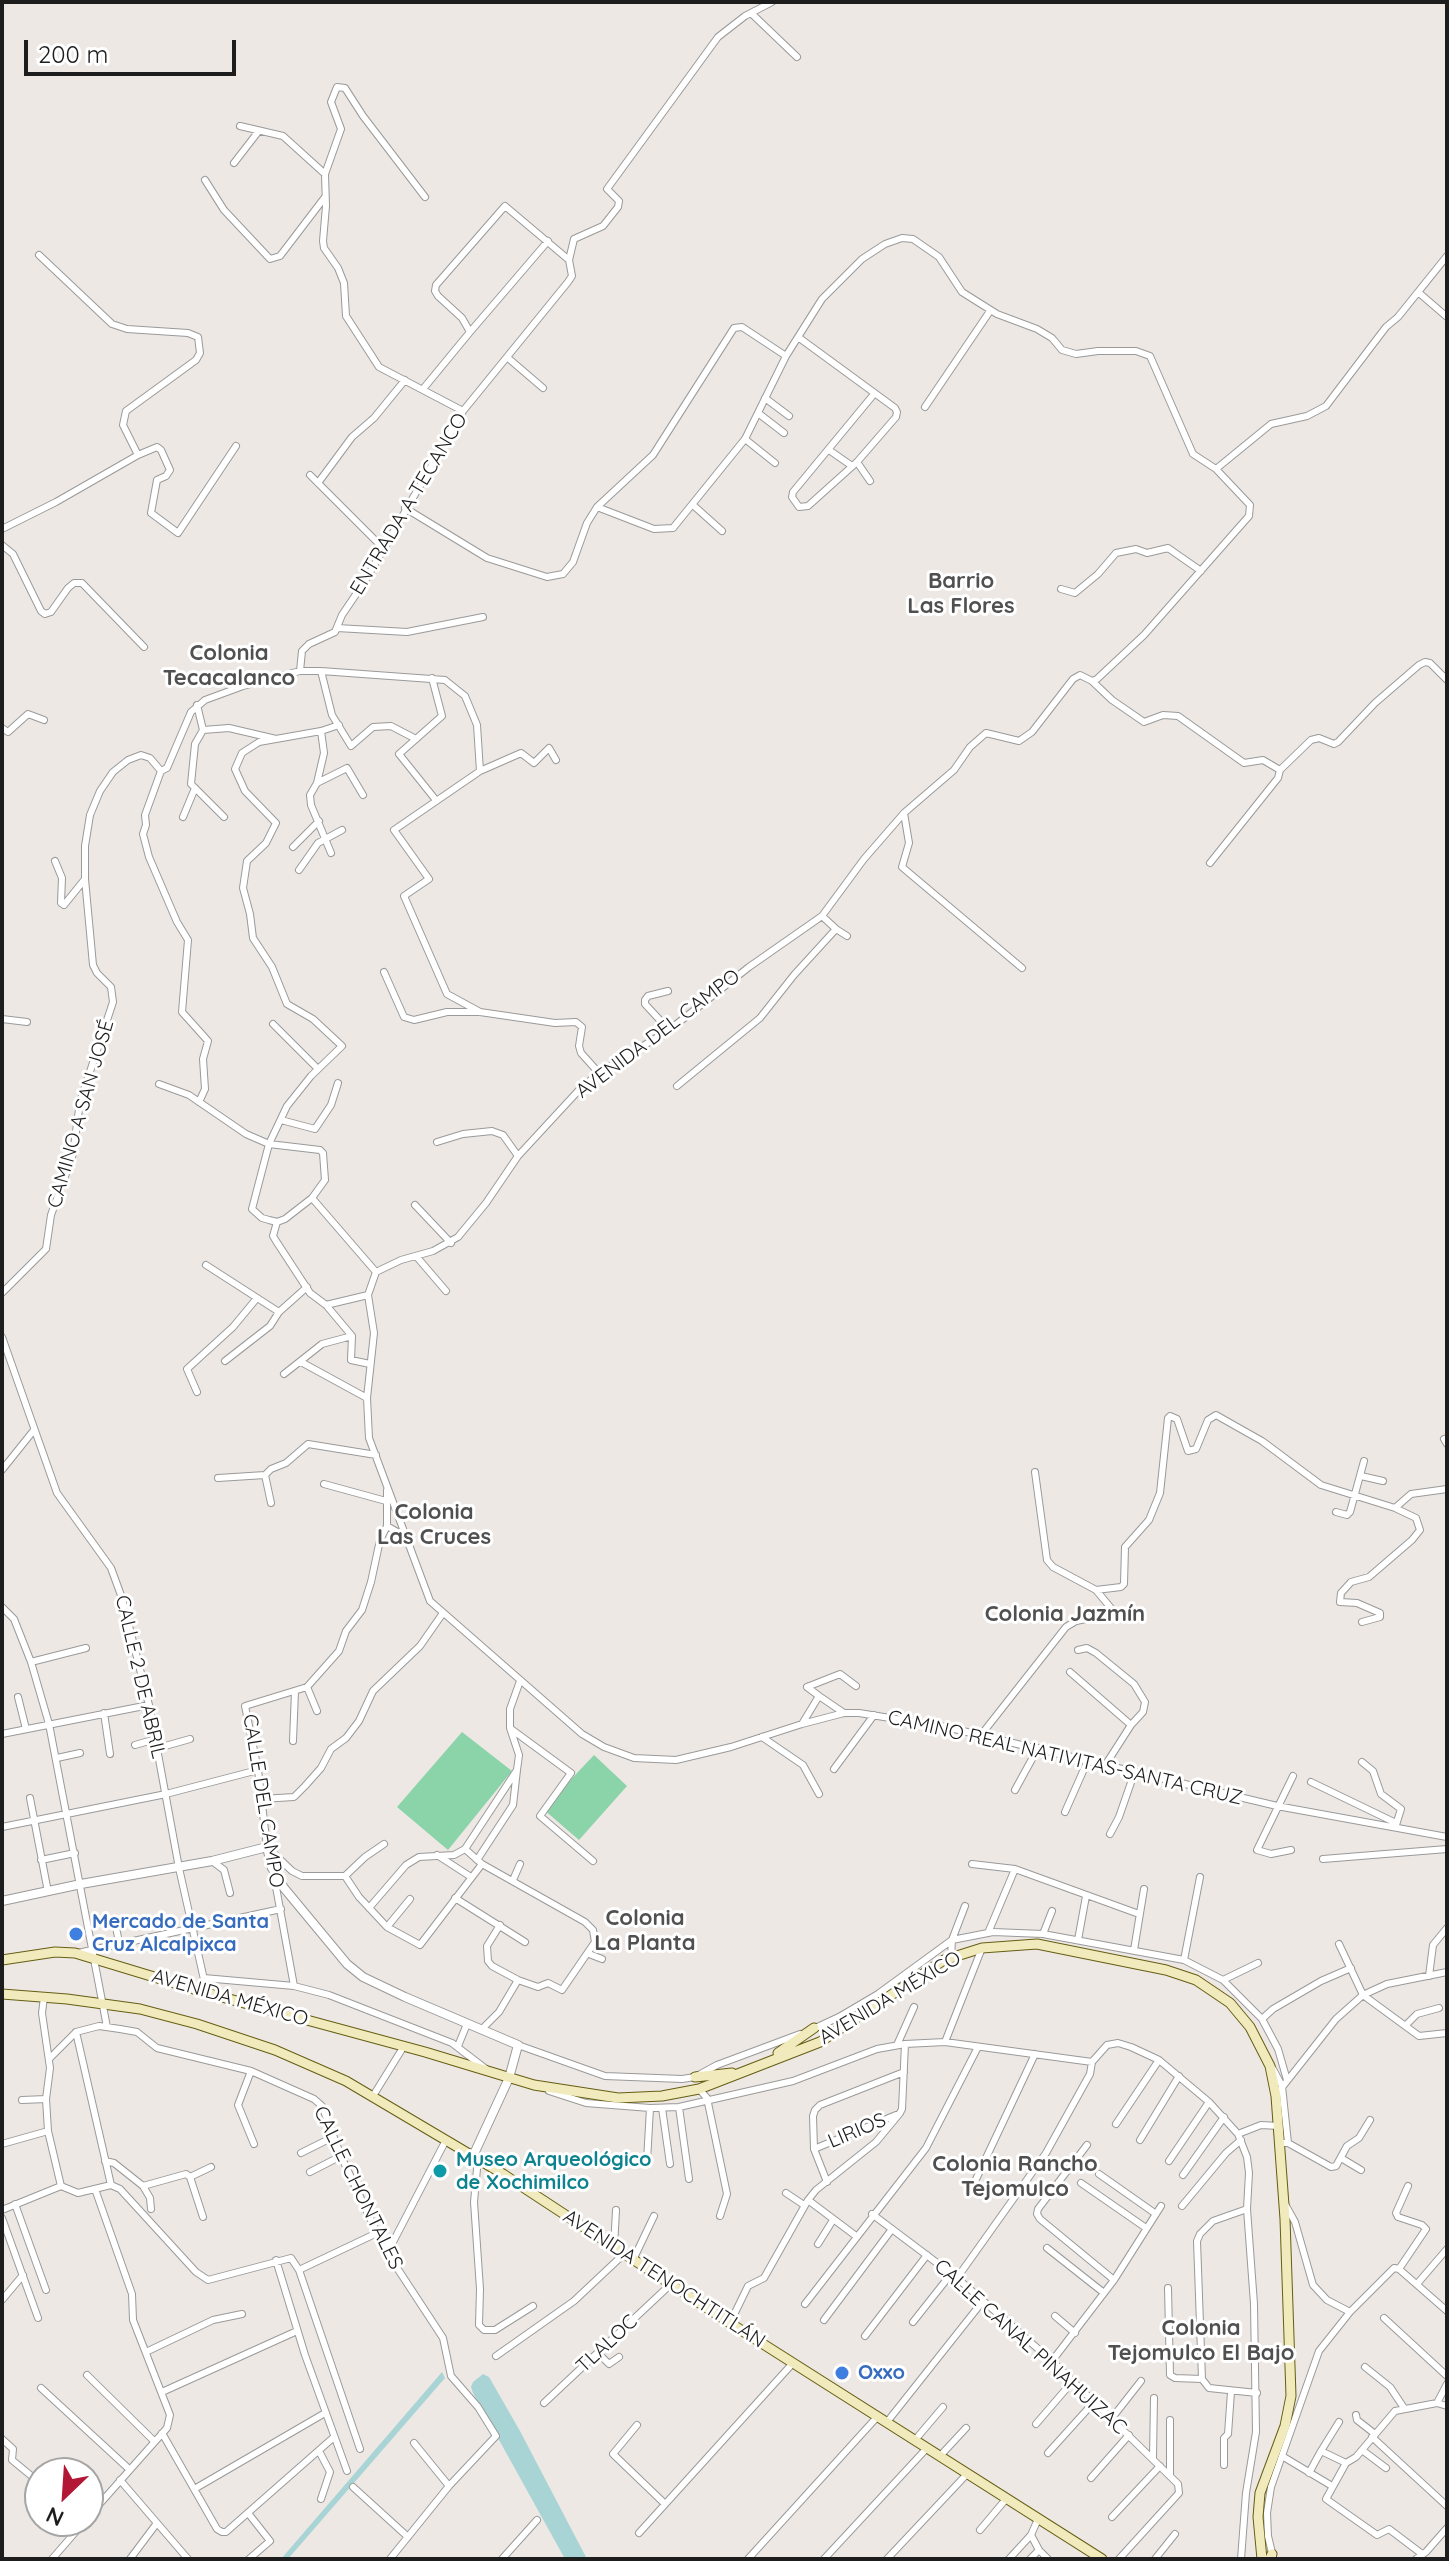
<!DOCTYPE html>
<meta charset="utf-8">
<style>
body{margin:0}
#map{position:relative;width:1449px;height:2561px;overflow:hidden;background:#ede8e4;font-family:Quicksand,sans-serif}
canvas{display:block}
.frame{position:absolute;inset:0;border:4px solid #1d1d1d;pointer-events:none}
.north{position:absolute;left:24px;top:2457px;width:80px;height:80px;box-sizing:border-box;background:#fff;border:2px solid #a5a5a5;border-radius:50%;rotate:205deg;font-size:22px;font-weight:700;line-height:32px;text-align:center;color:#1d1d1d}
.north::after{content:'';display:block;margin:auto;width:28px;height:36px;background:#b21836;clip-path:polygon(50% 0,100% 100%,50% 72%,0 100%)}
.scale{position:absolute;left:24px;top:40px;width:212px;height:36px;box-sizing:border-box;border:4px solid #1d1d1d;border-top:0;padding-left:10px;font-size:24px;line-height:28px;white-space:nowrap;color:#1d1d1d;-webkit-text-stroke:6px #fff;paint-order:stroke}
</style>
<div id="map">
<canvas width="1449" height="2561"></canvas>
<div class="frame"></div>
<div class="north">N</div>
<div class="scale">200 m</div>
</div>
<script>
const g = document.querySelector('canvas').getContext('2d');
g.lineJoin = 'round';
function fillPath(path, color) {
  g.fillStyle = color;
  g.fill(path, 'evenodd');
}
function poly(rows) {
  const path = new Path2D();
  for (const r of rows) {
    path.moveTo(r[0], r[1]);
    for (let i = 2; i < r.length; i += 2) path.lineTo(r[i], r[i + 1]);
  }
  return path;
}
function strokePath(path, color, width, dash) {
  g.strokeStyle = color;
  g.lineWidth = width;
  g.lineCap = dash ? 'butt' : 'round';
  g.setLineDash(dash || []);
  g.stroke(path);
}
function write(font, color, halo, rows, align = 'center') {
  g.font = font + ' Quicksand,sans-serif';
  g.lineWidth = 6;
  g.setLineDash([]);
  g.textBaseline = 'middle';
  g.strokeStyle = halo;
  g.fillStyle = color;
  for (const [text, x, y, turn = 0] of rows) {
    g.save();
    g.translate(x, y);
    g.rotate((+turn || 0) * Math.PI / 180);
    g.textAlign = isNaN(turn) ? turn : align;
    if (halo) g.strokeText(text, 0, 0);
    g.fillText(text, 0, 0);
    g.restore();
  }
}
fillPath(poly([
 [462,1732,512,1771,448,1850,397,1807],
 [594,1755,627,1786,579,1840,543,1809]
]), '#8bd3a9');
fillPath(poly([
 [442,2372,445,2378,288,2559,281,2559],
 [483,2374,489,2377,520,2431,587,2559,565,2559,473,2393,471,2387,473,2382]
]), '#a9d4d5');
const minor = poly([
 [751,13,797,57],
 [240,126,283,136,325,174],
 [234,163,258,132],
 [205,180,224,210,270,259,280,256,325,197],
 [425,197,363,116,345,88,337,87,331,102,341,129,325,174,326,206,323,241,324,248,338,268,344,283,346,316,379,367,463,411],
 [39,255,112,324,127,329,188,333,198,337,200,353,196,360,126,411,123,425,138,455],
 [1418,292,1447,317],
 [470,332,548,241],
 [798,337,895,408,897,412,896,417,857,462,808,506,799,507,792,497,793,492,874,394],
 [786,356,742,327,734,328,653,455,597,507,654,529,673,528,745,439,786,356,822,299,862,259,885,244,902,238,913,239,939,257,962,292,997,314,1037,329,1052,338,1062,350,1076,354,1098,351,1136,351,1150,356,1193,454,1216,469,1271,424,1307,416,1326,406,1386,327,1398,317,1447,256],
 [508,358,543,388],
 [423,389,470,332,462,318,438,296,435,291,436,285,505,206,569,260],
 [765,398,789,416],
 [925,407,990,311],
 [758,413,784,433],
 [745,439,775,463],
 [829,450,852,466],
 [857,462,870,481],
 [310,475,383,548],
 [318,483,352,437,374,418,405,380],
 [693,505,722,531],
 [405,508,487,558,547,577,563,574,573,562,587,523,597,507],
 [2,529,56,502,138,455,157,447,161,450,170,470,166,476,157,480,151,513,178,533,236,446],
 [2,545,13,554,41,611,45,614,51,612,68,588,74,583,82,583,144,647],
 [1061,589,1075,593,1098,574,1116,553,1136,549,1147,553,1168,548,1201,571],
 [337,628,407,632,483,617],
 [300,671,302,651,309,644,335,632,342,615,365,581,463,411,568,282,572,276,569,260,574,239,603,226,618,207,619,201,607,189,718,37,745,16,772,2],
 [321,671,332,715,351,746,373,727,391,726,416,739],
 [432,678,442,716,399,754,435,799],
 [1092,681,1112,700,1144,722,1163,715,1178,716,1244,763,1263,760,1280,770,1311,740,1319,738,1334,744,1338,742,1375,703,1419,665,1425,662,1430,663,1447,680],
 [197,705,203,730],
 [2,728,8,732,28,714,44,720],
 [203,730,229,728,276,739,321,731,339,725],
 [203,730,195,744,191,784,224,817],
 [321,731,324,753,317,783,310,795,311,805,331,853],
 [161,771,145,815,146,825,143,834,149,857,177,922,188,940,182,1012,208,1041,203,1059,205,1089,199,1102],
 [317,783,347,768,363,795],
 [904,813,864,859,822,916,749,967,669,1030,599,1073,579,1090,518,1156,486,1203,458,1237,433,1251,401,1260,376,1272,368,1295,374,1333,367,1398,369,1438,430,1601,582,1734,604,1747,634,1758,676,1760,731,1747,802,1724,844,1713,859,1713,946,1727,1277,1806,1447,1837],
 [183,817,195,788],
 [293,847,319,821],
 [55,861,62,878,61,903,64,905,85,879],
 [1210,863,1278,778,1280,770],
 [299,870,318,843,342,830],
 [836,929,847,936],
 [1022,968,902,867,909,843,904,813,954,770,970,747,986,733,1019,741,1032,732,1073,679,1080,675,1092,681,1097,679,1144,635,1249,516,1250,505,1216,469],
 [384,972,404,1017,414,1020,447,1012,480,1012,555,1023,576,1022,582,1027,579,1046,581,1053,599,1073],
 [668,991,648,996,645,1000,645,1004,669,1030],
 [480,1012,447,994,404,896,429,879,394,830,480,771,521,753,534,763,549,748,556,760],
 [2,1019,27,1022],
 [273,1024,318,1069],
 [159,1084,189,1095,246,1134,269,1144,320,1150,323,1153,325,1180,312,1198,285,1219,277,1222,269,1220,262,1218,252,1209,269,1144,287,1106,311,1076,342,1046,313,1019,287,1004,272,967,253,938,250,914,243,888,247,861,266,843,276,823,245,791,235,769,242,753,259,742,276,739],
 [677,1086,760,1018,794,975,836,929,822,916],
 [281,1120,315,1129,331,1105,338,1083],
 [437,1142,463,1134,492,1131,503,1135,518,1156],
 [312,1198,376,1272],
 [415,1205,451,1243],
 [277,1222,273,1236,276,1241,310,1293,326,1305,352,1336,351,1360,370,1364],
 [416,1256,446,1291],
 [206,1265,279,1312],
 [2,1293,46,1249,51,1215,73,1154,80,1102,113,1002,111,987,97,973,93,965,85,879,85,846,90,815,100,791,113,772,128,760,141,755,150,758,161,771,167,768,191,712,205,700,243,686,300,671,321,671,445,680,465,696,477,725,480,771],
 [326,1305,368,1295],
 [2,1337,57,1493,111,1568,122,1598,149,1705,179,1868,207,1993],
 [225,1361,270,1326,279,1312,307,1287],
 [301,1362,367,1398],
 [284,1374,322,1344,352,1336],
 [197,1392,187,1369,233,1327,257,1298],
 [1444,1439,1447,1444],
 [2,1470,34,1430],
 [1035,1472,1047,1560,1053,1567,1096,1590,1121,1587,1124,1584,1125,1547,1149,1520,1160,1493,1168,1418,1170,1416,1177,1419,1188,1451,1196,1449,1208,1420,1216,1415,1262,1441,1321,1485,1395,1508,1411,1494,1447,1489],
 [265,1475,271,1469,286,1463,308,1444,376,1455],
 [1361,1476,1383,1481],
 [218,1478,265,1475,271,1503],
 [324,1484,386,1501],
 [387,1490,387,1526,380,1540,371,1582,362,1610,346,1631,339,1651,307,1687,245,1706,258,1770,267,1847,292,1871,302,1876,345,1876,359,1897,387,1927,420,1945,482,1864],
 [1336,1512,1347,1515,1350,1512,1364,1461],
 [387,1526,406,1537],
 [2,1607,14,1619,31,1662,49,1724,107,2027],
 [1362,1622,1380,1617,1380,1613,1357,1603,1340,1602,1341,1593,1351,1582,1369,1577,1412,1540,1420,1530,1416,1518,1395,1508],
 [1078,1650,1087,1648,1096,1653,1134,1684,1145,1702,1143,1712,1131,1725,1106,1764],
 [31,1662,86,1648],
 [1070,1672,1131,1725],
 [307,1687,317,1711],
 [807,1687,840,1674,856,1686],
 [819,1696,844,1713],
 [18,1697,26,1729],
 [104,1713,110,1754],
 [802,1724,819,1696,807,1687],
 [511,1729,571,1773,540,1816,593,1861],
 [2,1734,149,1705],
 [981,1735,1066,1627,1076,1621,1096,1617,1116,1618,1115,1613,1096,1590],
 [762,1737,803,1765,819,1794],
 [293,1741,295,1691],
 [135,1745,156,1739],
 [158,1748,190,1739],
 [57,1758,80,1753],
 [1362,1762,1373,1771,1381,1794,1401,1809,1396,1825],
 [834,1769,874,1715],
 [1311,1782,1396,1823],
 [1015,1790,1038,1748],
 [30,1798,48,1892],
 [262,1799,294,1797,305,1786,321,1768,331,1749,346,1738,359,1721,373,1691,420,1646,443,1613],
 [1065,1812,1088,1760],
 [2,1827,166,1794,258,1770],
 [1110,1834,1119,1817,1135,1771],
 [1291,1850,1271,1854,1257,1850,1293,1776],
 [437,1855,471,1877],
 [1323,1859,1447,1849],
 [41,1860,75,1853],
 [477,1860,513,1805,517,1770],
 [212,1861,224,1870,230,1893],
 [972,1864,1015,1869,1139,1914],
 [274,1876,294,1986],
 [345,1876,365,1857,384,1844],
 [513,1880,520,1864],
 [455,1898,525,1942],
 [369,1908,406,1865,419,1857,454,1855,465,1849],
 [114,1918,119,1942],
 [500,1925,487,1946,488,1961,492,1966,518,1980,538,1987,548,1983,562,1990,595,1942,593,1930,585,1922,482,1864,465,1849,517,1770,519,1755,510,1728,510,1709,520,1681],
 [387,1927,410,1899],
 [988,1933,1015,1869],
 [1043,1934,1052,1911],
 [1078,1940,1086,1896],
 [1339,1944,1363,1995,1419,2036,1447,2033],
 [1134,1950,1144,1889],
 [78,1953,281,1909],
 [589,1954,602,1959],
 [951,1957,952,1940,965,1906],
 [1184,1960,1200,1877],
 [1429,1976,1433,1945,1447,1928],
 [204,1978,294,1986,329,1995,452,2043,486,2069],
 [1223,1980,1258,1963],
 [44,1997,42,2013,50,2068,46,2099,48,2131,61,2186],
 [1262,2019,1273,2009,1321,1981,1351,1968],
 [1405,2026,1417,2014,1439,2008],
 [481,2030,499,2012,518,1980],
 [811,2030,839,2017,878,1994,952,1940,993,1932,1043,1934,1184,1960,1223,1980,1262,2019,1278,2049,1287,2080],
 [76,2032,111,2185,120,2189,196,2272,208,2280,291,2258,299,2270,360,2449],
 [945,2042,982,1948],
 [518,2045,605,2076,682,2079,695,2077,717,2065,800,2034],
 [897,2045,914,2007],
 [458,2046,467,2024],
 [49,2059,76,2032,99,2026,120,2029,137,2032,157,2048,251,2071,314,2099,322,2106,341,2156,384,2248,443,2338,451,2376,478,2407,496,2436,449,2486,390,2559],
 [1273,2069,1282,2086,1288,2143],
 [251,2071,238,2105,254,2144],
 [699,2089,707,2098,727,2194,720,2216],
 [549,2091,586,2103,650,2108,679,2107,793,2081,877,2049,905,2044,945,2042,1092,2062],
 [1276,2095,1336,2019,1363,1995,1387,1984,1447,1972],
 [373,2096,404,2046],
 [22,2100,46,2099],
 [679,2107,689,2179],
 [662,2108,670,2164],
 [1116,2124,1159,2060],
 [1238,2134,1261,2125,1279,2126],
 [1140,2140,1179,2076],
 [1280,2143,1288,2143,1331,2167,1336,2166,1347,2146,1359,2138,1370,2120],
 [2,2144,48,2131],
 [1087,2145,1038,2209,1037,2214,1040,2219,1114,2280],
 [814,2149,896,2115],
 [301,2153,333,2137],
 [478,2158,474,2202,480,2289,479,2325,484,2330,495,2330,533,2306],
 [1341,2158,1361,2170],
 [105,2161,114,2163,143,2186,150,2198,151,2209],
 [647,2161,650,2108],
 [1169,2161,1209,2102],
 [310,2172,341,2156],
 [1099,2174,1156,2214],
 [1183,2175,1224,2117],
 [190,2177,211,2167],
 [827,2182,814,2149,813,2116,815,2110,820,2105,904,2072],
 [1081,2183,1146,2228],
 [143,2186,186,2174,190,2177,203,2217],
 [970,2192,1035,2054],
 [786,2193,804,2205],
 [808,2200,856,2236],
 [15,2204,46,2290],
 [1285,2204,1295,2222,1313,2285,1327,2300,1350,2312],
 [1182,2206,1226,2153,1241,2140],
 [2,2210,61,2186,78,2193,111,2185],
 [872,2214,957,2278,1052,2361,1178,2484,1179,2493,1119,2559],
 [2,2218,38,2318],
 [818,2244,833,2220],
 [384,2248,393,2242,446,2140],
 [614,2248,616,2210],
 [1047,2248,1104,2293],
 [276,2260,305,2355,347,2471],
 [633,2260,654,2216],
 [1399,2269,1426,2229,1422,2225,1398,2217,1396,2213,1408,2186],
 [299,2270,377,2233],
 [957,2278,1046,2153,1090,2074,1092,2062,1107,2045,1118,2043,1131,2047,1159,2060,1209,2102,1238,2134,1247,2157,1249,2173,1247,2209,1254,2304,1256,2432,1246,2493,1241,2559],
 [1417,2284,1447,2249],
 [1168,2288,1170,2375,1175,2378,1202,2379],
 [2,2300,23,2275],
 [805,2304,926,2148,978,2047],
 [1055,2316,1075,2333],
 [1384,2318,1447,2376],
 [824,2320,892,2229],
 [913,2322,951,2274],
 [730,2323,748,2286,764,2278,808,2200,816,2190,876,2142,900,2113,902,2109,905,2044],
 [865,2336,927,2255],
 [146,2352,213,2320,242,2314],
 [598,2353,609,2364,619,2357],
 [496,2356,574,2301,624,2254],
 [1052,2361,1114,2280,1161,2206],
 [1365,2367,1390,2387,1404,2408],
 [87,2375,154,2441],
 [1202,2379,1197,2241,1200,2234,1213,2221,1247,2209],
 [1202,2379,1209,2388,1257,2393],
 [41,2388,129,2469],
 [162,2392,297,2331],
 [544,2403,671,2284],
 [1437,2403,1447,2384],
 [1356,2415,1357,2420,1375,2434],
 [1112,2418,1141,2381],
 [887,2422,983,2301],
 [1036,2424,1073,2381],
 [637,2425,613,2454,664,2503],
 [162,2433,217,2529,222,2532,226,2532,334,2437],
 [1372,2437,1447,2506],
 [2,2439,13,2449,12,2460,40,2483],
 [915,2440,943,2407],
 [414,2443,449,2486],
 [1362,2450,1386,2468],
 [319,2451,330,2472,321,2499],
 [1321,2451,1339,2422],
 [1048,2453,1095,2401],
 [940,2456,966,2428],
 [1282,2456,1332,2486],
 [1153,2458,1154,2398],
 [1224,2465,1224,2438,1228,2434,1231,2392],
 [1309,2473,1321,2451,1346,2463],
 [1170,2476,1170,2420],
 [1091,2478,1129,2435],
 [120,2480,188,2559],
 [353,2487,408,2537],
 [196,2488,325,2413],
 [248,2513,270,2541,249,2559],
 [88,2517,167,2428,170,2415,133,2320,132,2294,95,2189],
 [1112,2517,1160,2466],
 [980,2530,1006,2499],
 [639,2533,793,2363],
 [1031,2535,1039,2550,1048,2559],
 [1422,2554,1389,2529,1377,2535,1326,2499,1346,2463,1356,2457,1395,2411,1437,2403,1447,2406],
 [1273,2557,1268,2536,1267,2513,1271,2487,1319,2351,1350,2312,1394,2268,1399,2269,1447,2311],
 [52,2559,85,2521],
 [130,2559,157,2523],
 [502,2559,537,2520],
 [748,2559,878,2416],
 [824,2559,927,2448],
 [887,2559,967,2474],
 [1009,2559,1031,2535,1038,2519],
 [1030,2559,1039,2550],
 [1155,2559,1175,2534],
 [1416,2559,1426,2552,1447,2528]
]);
const tertiary = poly([
 [2,1901,81,1884,212,1861,267,1847,272,1868,284,1888,347,1964,363,1977,405,1997,518,2045,509,2078,473,2156]
]);
const secondary = poly([
 [2,1960,55,1952,75,1953,207,1993,425,2052,534,2085,618,2098,662,2096,699,2089,820,2042,944,1960,982,1948,1037,1944,1166,1970,1196,1980,1230,2003,1250,2027,1270,2066,1276,2096,1285,2219,1291,2396,1285,2426,1260,2493,1258,2517,1262,2559],
 [2,1994,67,1999,140,2009,197,2024,275,2050,346,2081,503,2174,730,2323,1102,2559],
 [778,2053,814,2028],
 [695,2077,732,2073],
 [1270,2559,1272,2554]
]);
strokePath(minor, '#9a9a9a', 8);
strokePath(tertiary, '#9a9a9a', 10);
strokePath(secondary, '#665e12', 11);
strokePath(minor, '#fff', 6);
strokePath(tertiary, '#fff', 8);
strokePath(secondary, '#f1eabd', 9);
for (const [x, y, r, color] of [
 [76,1934,8,"#3f7fe0"],
 [440,2171,8,"#0f9aa8"],
 [842,2373,8,"#3f7fe0"]
]) {
  const dot = new Path2D();
  dot.arc(x, y, r, 0, 2 * Math.PI);
  g.fillStyle = color;
  g.fill(dot);
  strokePath(dot, '#fff', 3);
}
write('20px', '#1d1d1d', '#fff', [
 ["ENTRADA A TECANCO",409,504,-59],
 ["AVENIDA DEL CAMPO",658,1034,-37],
 ["CAMINO A SAN JOSÉ",81,1114,-74],
 ["CALLE 2 DE ABRIL",140,1677,77],
 ["CAMINO REAL NATIVITAS-SANTA CRUZ",1065,1758,13],
 ["CALLE DEL CAMPO",263,1801,81],
 ["AVENIDA MÉXICO",230,1998,16],
 ["AVENIDA MÉXICO",890,1998,-31],
 ["LIRIOS",857,2131,-23],
 ["CALLE CHONTALES",358,2188,64],
 ["AVENIDA TENOCHTITLÁN",664,2279,33],
 ["TLALOC",607,2344,-43],
 ["CALLE CANAL PINAHUIZAC",1030,2347,42]
]);
write('bold 20px', '#366cbe', '#fff', [
 ["Mercado de Santa",92,1922],
 ["Cruz Alcalpixca",92,1945],
 ["Oxxo",858,2373]
], 'left');
write('bold 20px', '#0d838f', '#fff', [
 ["Museo Arqueológico",456,2160],
 ["de Xochimilco",456,2183]
], 'left');
write('bold 22px', '#505050', '#fff', [
 ["Barrio",961,581],
 ["Las Flores",961,606],
 ["Colonia",229,653],
 ["Tecacalanco",229,678],
 ["Colonia",434,1512],
 ["Las Cruces",434,1537],
 ["Colonia Jazmín",1065,1614],
 ["Colonia",645,1918],
 ["La Planta",645,1943],
 ["Colonia Rancho",1015,2164],
 ["Tejomulco",1015,2189],
 ["Colonia",1201,2328],
 ["Tejomulco El Bajo",1201,2353]
]);
</script>
